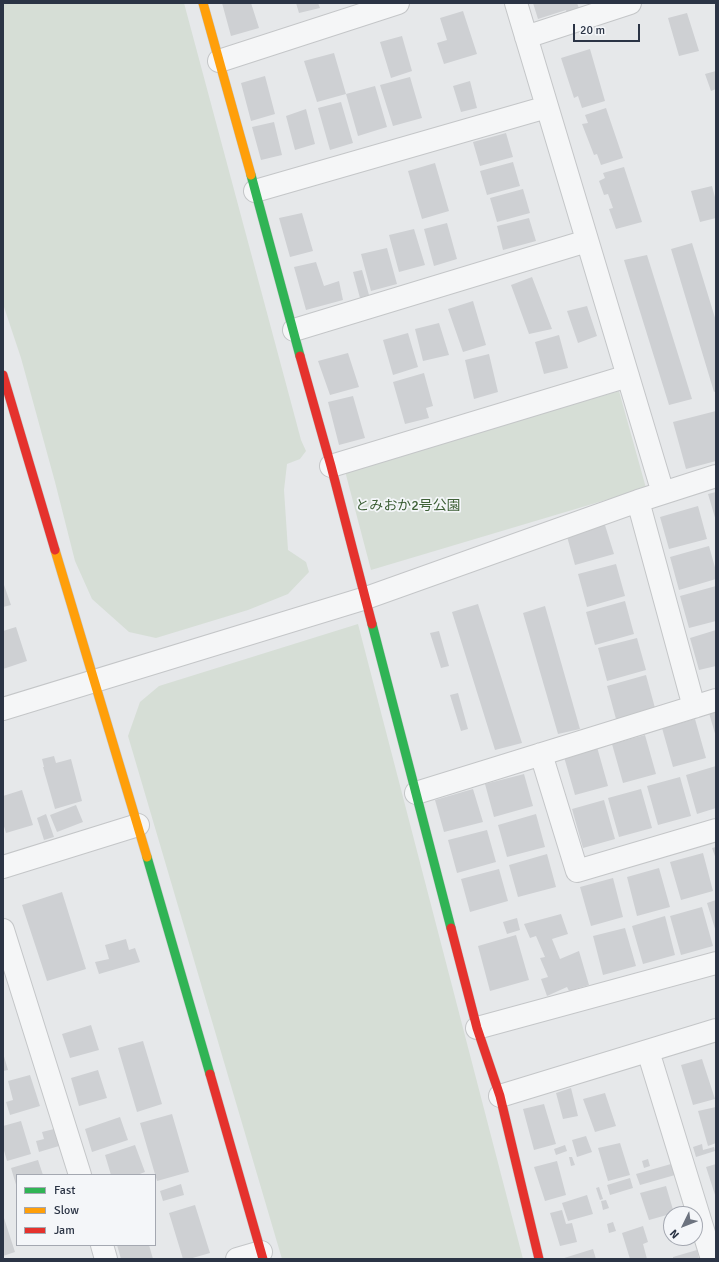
<!DOCTYPE html>
<meta charset="utf-8">
<style>
body{margin:0}
#map{position:relative;width:719px;height:1262px;overflow:hidden;background:#e6e8ea;font-family:Signika,sans-serif}
canvas{display:block}
.frame{position:absolute;inset:0;border:4px solid #2b3445;pointer-events:none}
.legend{position:absolute;left:16px;top:1174px;width:140px;height:72px;box-sizing:border-box;background:#f4f6f9;border:1px solid #a4a8b1;margin:0;padding:5px 7px;list-style:none;font-size:12px;color:#2b3445}
.legend li{display:flex;align-items:center;gap:8px;height:20px}
.legend b{width:20px;border:1px solid #a4a8b1}
.north{position:absolute;left:663px;top:1206px;width:40px;height:40px;box-sizing:border-box;background:#f4f6f9;border:1px solid #a4a8b1;border-radius:50%;rotate:227deg;font-size:11px;font-weight:700;line-height:16px;text-align:center;color:#2b3445}
.north::after{content:'';display:block;margin:auto;width:14px;height:18px;background:#6c737f;clip-path:polygon(50% 0,100% 100%,50% 72%,0 100%)}
.scale{position:absolute;left:573px;top:24px;width:67px;height:18px;box-sizing:border-box;border:2px solid #2b3445;border-top:0;padding-left:5px;font-size:12px;line-height:14px;white-space:nowrap;color:#2b3445;-webkit-text-stroke:3px #f4f6f9;paint-order:stroke}
</style>
<div id="map">
<canvas width="719" height="1262"></canvas>
<div class="frame"></div>
<ul class="legend">
<li><b style="height:5px;background:#30b455"></b>Fast</li>
<li><b style="height:5px;background:#ff9f0a"></b>Slow</li>
<li><b style="height:5px;background:#e5322d"></b>Jam</li>
</ul>
<div class="north">N</div>
<div class="scale">20 m</div>
</div>
<script>
const g = document.querySelector('canvas').getContext('2d');
g.lineJoin = 'round';
function fillPath(path, color) {
  g.fillStyle = color;
  g.fill(path, 'evenodd');
}
function poly(rows) {
  const path = new Path2D();
  for (const r of rows) {
    path.moveTo(r[0], r[1]);
    for (let i = 2; i < r.length; i += 2) path.lineTo(r[i], r[i + 1]);
  }
  return path;
}
function strokePath(path, color, width, dash) {
  g.strokeStyle = color;
  g.lineWidth = width;
  g.lineCap = dash ? 'butt' : 'round';
  g.setLineDash(dash || []);
  g.stroke(path);
}
function write(font, color, halo, rows, align = 'center') {
  g.font = font + ' Signika,"Noto Sans JP",sans-serif';
  g.lineWidth = 3.5;
  g.setLineDash([]);
  g.textBaseline = 'middle';
  g.strokeStyle = halo;
  g.fillStyle = color;
  for (const [text, x, y, turn = 0] of rows) {
    g.save();
    g.translate(x, y);
    g.rotate((+turn || 0) * Math.PI / 180);
    g.textAlign = isNaN(turn) ? turn : align;
    if (halo) g.strokeText(text, 0, 0);
    g.fillText(text, 0, 0);
    g.restore();
  }
}
fillPath(poly([
 [3,3,184,3,293,410,301,440,306,451,300,459,287,464,284,490,288,550,306,562,309,572,288,594,248,610,156,638,129,632,92,599,75,561,55,482,21,358,3,304],
 [619,391,646,488,371,570,345,471],
 [358,624,523,1259,282,1259,128,736,140,702,159,686]
]), '#d6ded6');
fillPath(poly([
 [222,3,251,3,259,28,231,36],
 [296,3,318,3,320,8,299,13],
 [533,3,577,3,580,11,568,16,566,10,538,19],
 [463,11,477,54,444,64,437,43,447,40,440,18],
 [687,13,699,51,679,56,668,18],
 [402,36,412,71,391,78,380,42],
 [590,49,605,101,582,108,578,96,574,98,561,58],
 [334,53,346,94,317,102,304,61],
 [716,71,716,89,711,91,705,74],
 [265,76,275,114,251,121,241,83],
 [410,77,422,118,393,126,380,85],
 [470,81,477,108,461,112,453,86],
 [375,86,387,127,358,136,346,94],
 [341,102,353,143,330,150,318,108],
 [606,108,623,158,601,165,597,154,594,155,582,124,588,123,585,115],
 [306,109,315,144,295,150,286,116],
 [274,122,282,155,261,160,252,127],
 [506,133,513,157,480,166,473,142],
 [513,162,520,186,487,195,480,171],
 [435,163,449,211,422,219,408,171],
 [624,167,642,222,616,229,609,209,613,208,608,194,604,195,599,181,605,178,603,173],
 [712,186,716,201,716,218,700,222,691,191],
 [523,189,530,213,497,222,490,198],
 [302,213,313,251,290,257,279,218],
 [529,218,536,241,503,250,497,226],
 [447,223,457,259,434,266,424,229],
 [414,229,425,265,399,272,389,235],
 [692,243,716,321,716,391,714,392,671,249],
 [387,248,397,284,371,291,361,254],
 [647,255,692,399,669,405,624,260],
 [316,262,324,286,339,281,343,300,306,310,294,267],
 [362,270,369,295,360,298,353,272],
 [532,277,552,329,529,334,511,285],
 [473,301,486,345,463,352,448,309],
 [587,306,597,336,578,343,567,311],
 [439,323,449,355,423,361,415,329],
 [408,333,418,367,393,375,383,340],
 [559,335,568,368,544,374,535,342],
 [348,353,359,387,330,395,318,361],
 [489,354,498,392,474,399,465,360],
 [424,373,433,406,426,408,429,418,405,424,393,382],
 [353,396,365,438,339,445,328,402],
 [716,411,716,461,686,469,673,422],
 [716,492,716,521,708,494],
 [698,506,707,539,669,549,660,517],
 [604,522,614,554,575,565,566,533],
 [709,546,716,571,716,579,679,590,670,557],
 [616,564,625,596,587,607,578,574],
 [3,582,11,605,3,607],
 [716,586,716,621,689,628,680,596],
 [625,601,634,634,595,645,586,612],
 [478,604,522,743,495,750,452,612],
 [545,606,580,729,558,734,523,613],
 [16,627,27,661,3,669,3,631],
 [716,630,716,666,699,670,690,638],
 [439,631,449,666,441,668,430,633],
 [637,638,646,670,607,681,598,648],
 [646,675,655,708,616,719,607,686],
 [458,693,468,729,461,731,450,695],
 [716,711,716,737,709,713],
 [695,719,706,758,673,767,662,728],
 [645,735,656,774,623,783,612,744],
 [597,747,608,786,575,795,564,757],
 [54,756,56,763,71,759,82,801,55,809,43,767,44,767,42,759],
 [716,766,716,808,697,814,686,775],
 [524,774,533,806,494,817,485,784],
 [680,777,691,816,658,825,647,786],
 [473,789,483,822,444,832,435,800],
 [641,789,652,828,619,837,608,798],
 [22,790,33,825,6,833,3,823,3,796],
 [604,800,615,839,583,848,572,809],
 [76,805,83,822,57,832,50,815],
 [46,814,54,837,44,840,37,818],
 [536,814,545,847,507,857,498,825],
 [487,830,496,862,457,873,448,840],
 [716,847,716,859,712,848],
 [703,853,713,891,681,900,670,862],
 [547,854,556,887,518,897,509,865],
 [659,868,670,907,637,916,627,877],
 [499,869,508,901,470,912,461,879],
 [613,878,623,917,591,926,580,887],
 [62,892,86,969,47,981,22,905],
 [716,900,716,932,707,903],
 [702,907,713,946,681,955,670,916],
 [561,914,568,934,552,939,560,959,579,951,589,985,569,991,567,987,547,996,541,979,548,977,540,958,545,957,536,936,530,938,524,924],
 [665,916,675,955,643,964,632,926],
 [517,918,520,930,507,934,503,922],
 [625,928,636,966,603,975,593,936],
 [516,935,529,980,490,991,478,946],
 [126,939,129,950,135,948,140,962,99,974,95,962,109,959,105,945],
 [91,1025,99,1050,70,1058,62,1034],
 [143,1041,162,1104,137,1112,118,1048],
 [3,1053,8,1070,3,1071],
 [702,1059,715,1099,693,1105,681,1065],
 [98,1070,107,1098,79,1106,71,1078],
 [30,1075,40,1106,10,1115,6,1102,13,1100,8,1081],
 [571,1088,578,1116,563,1119,556,1093],
 [605,1093,616,1126,595,1132,583,1099],
 [544,1104,556,1144,534,1150,523,1109],
 [716,1107,716,1143,708,1146,698,1111],
 [172,1114,189,1172,157,1181,140,1123],
 [120,1117,128,1140,92,1152,85,1129],
 [21,1121,31,1154,7,1161,3,1147,3,1126],
 [54,1129,59,1146,39,1152,36,1141,44,1139,42,1132],
 [586,1136,592,1152,577,1157,572,1140],
 [620,1143,630,1175,608,1181,598,1148],
 [702,1144,703,1150,714,1147,715,1151,696,1157,693,1147],
 [135,1145,145,1172,137,1175,111,1175,105,1155],
 [565,1145,567,1151,556,1155,554,1149],
 [569,1157,572,1157,575,1165,571,1166],
 [648,1159,650,1166,644,1168,642,1161],
 [38,1160,43,1175,17,1175,17,1188,11,1168],
 [557,1161,566,1195,545,1201,534,1167],
 [671,1164,675,1175,640,1185,636,1174],
 [716,1164,716,1198,706,1167],
 [630,1178,633,1188,610,1195,607,1185],
 [181,1184,184,1195,163,1201,160,1191],
 [666,1186,674,1213,649,1220,640,1193],
 [599,1187,603,1199,600,1200,596,1188],
 [587,1195,593,1214,568,1221,562,1203],
 [606,1200,609,1208,603,1210,601,1201],
 [195,1205,210,1253,189,1259,183,1259,169,1213],
 [562,1210,566,1224,572,1223,577,1242,560,1246,550,1213],
 [3,1215,15,1252,3,1256],
 [613,1222,616,1231,609,1233,607,1224],
 [643,1226,648,1242,643,1244,647,1259,630,1259,622,1233],
 [117,1245,149,1245,153,1259,121,1259],
 [593,1249,596,1259,561,1259],
 [697,1250,699,1259,673,1259,673,1257]
]), '#ced0d3');
const street = poly([
 [516,3,663,493],
 [526,37,630,3],
 [219,61,398,3],
 [255,191,547,107],
 [294,330,587,241],
 [331,466,628,376],
 [638,501,694,707],
 [3,709,366,598,638,501,716,476],
 [541,754,577,871,716,830],
 [416,793,716,700],
 [3,867,138,825],
 [3,930,80,1175],
 [477,1028,716,963],
 [648,1051,712,1259],
 [500,1096,716,1030],
 [102,1245,106,1259],
 [237,1259,261,1252]
]);
const fast = poly([
 [251,175,300,356],
 [372,624,451,928],
 [147,857,210,1074]
]);
const slow = poly([
 [203,3,251,175],
 [55,550,147,857]
]);
const jam = poly([
 [300,356,331,466,372,624],
 [3,375,55,550],
 [451,928,477,1028,500,1096,539,1259],
 [210,1074,263,1259]
]);
strokePath(street, '#c4c6c8', 24);
strokePath(fast, '#c4c6c8', 10);
strokePath(slow, '#c4c6c8', 10);
strokePath(jam, '#c4c6c8', 10);
strokePath(street, '#f5f6f7', 22);
strokePath(fast, '#30b455', 9);
strokePath(slow, '#ff9f0a', 9);
strokePath(jam, '#e5322d', 9);
write('14px', '#3f6138', '#f4f6f9', [
 ["とみおか2号公園",408,506]
]);
</script>
